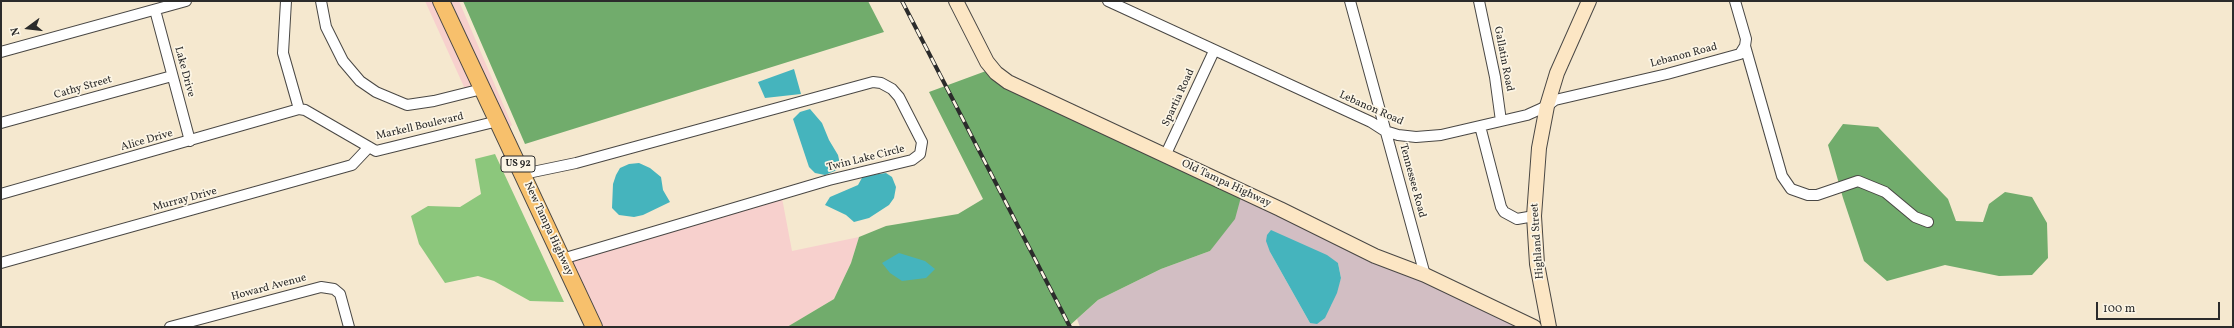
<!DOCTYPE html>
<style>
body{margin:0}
#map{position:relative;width:2234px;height:328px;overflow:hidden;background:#f5e8cf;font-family:Vollkorn,serif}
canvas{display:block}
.frame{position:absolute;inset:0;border:2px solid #2b2b2b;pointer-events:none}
.north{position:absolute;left:8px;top:8px;width:40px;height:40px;-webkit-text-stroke:3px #fcf5e5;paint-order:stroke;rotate:255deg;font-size:11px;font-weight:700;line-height:16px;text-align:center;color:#2b2b2b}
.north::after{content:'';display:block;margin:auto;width:14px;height:18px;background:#2b2b2b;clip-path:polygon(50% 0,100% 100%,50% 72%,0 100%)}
.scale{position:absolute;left:2096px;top:302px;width:124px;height:18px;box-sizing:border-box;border:2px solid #2b2b2b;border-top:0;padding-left:5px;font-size:12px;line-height:14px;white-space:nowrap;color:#2b2b2b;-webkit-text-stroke:3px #fcf5e5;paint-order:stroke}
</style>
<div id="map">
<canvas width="2234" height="328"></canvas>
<div class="frame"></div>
<div class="north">N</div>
<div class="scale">100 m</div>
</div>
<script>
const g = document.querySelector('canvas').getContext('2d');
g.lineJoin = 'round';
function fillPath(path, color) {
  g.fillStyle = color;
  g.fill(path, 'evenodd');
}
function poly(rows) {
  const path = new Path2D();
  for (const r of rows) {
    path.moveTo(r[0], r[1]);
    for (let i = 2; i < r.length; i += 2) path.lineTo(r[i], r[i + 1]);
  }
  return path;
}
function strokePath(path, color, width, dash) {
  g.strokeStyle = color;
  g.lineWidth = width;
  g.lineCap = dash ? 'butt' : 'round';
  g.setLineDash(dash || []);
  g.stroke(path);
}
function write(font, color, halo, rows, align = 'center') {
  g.font = font + ' Vollkorn,serif';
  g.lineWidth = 3.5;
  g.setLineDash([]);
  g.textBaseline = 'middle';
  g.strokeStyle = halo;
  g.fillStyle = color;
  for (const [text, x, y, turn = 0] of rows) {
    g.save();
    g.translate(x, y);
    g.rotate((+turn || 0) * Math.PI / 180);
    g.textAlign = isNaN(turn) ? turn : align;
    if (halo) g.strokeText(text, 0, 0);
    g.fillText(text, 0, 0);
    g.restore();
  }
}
fillPath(poly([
 [425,1,436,1,476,86,465,89],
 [446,1,459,1,512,125,507,130],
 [782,198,792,251,859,237,851,263,834,299,787,327,599,327,568,262]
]), '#f7d0cd');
fillPath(poly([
 [1241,197,1423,279,1524,327,1080,327,1077,319,1098,300,1161,269,1210,251],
 [1270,252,1338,263,1341,278,1331,305,1310,323]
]), '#d2bec3');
fillPath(poly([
 [495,154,564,302,530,301,494,281,478,276,445,283,419,244,411,216,428,206,460,207,481,194,475,159]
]), '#8cc77c');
fillPath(poly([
 [463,1,868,1,884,32,525,144],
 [986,71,1055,112,1241,197,1235,219,1210,251,1161,269,1098,300,1068,327,787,327,834,299,851,263,859,237,886,226,958,214,983,199,929,92],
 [1843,124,1878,127,1948,199,1956,221,1983,222,1989,204,2005,192,2032,197,2047,223,2048,258,2032,275,1999,276,1945,265,1887,281,1864,261,1843,198,1828,145]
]), '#71ac6c');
fillPath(poly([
 [794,69,801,94,765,98,758,82],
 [810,109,822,123,829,140,838,155,840,164,837,170,825,175,815,173,809,167,793,119,800,112],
 [639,163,650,168,661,177,663,190,670,202,643,215,634,217,619,215,612,208,613,184,616,175,620,168,629,164],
 [886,173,892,177,896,187,894,198,889,205,869,218,854,222,846,215,825,205,830,197,858,185,863,176],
 [1271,230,1327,255,1338,263,1341,278,1337,293,1325,318,1317,324,1310,323,1270,252,1266,241,1267,235],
 [899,253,925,261,935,269,926,278,902,281,890,273,882,263]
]), '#45b4bd');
const street = poly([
 [286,1,283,53,299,109],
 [321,1,326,27,343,61,360,81,376,92,407,105,434,101,482,89],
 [1108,1,1371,122,1385,131,1398,135,1416,137,1441,135,1527,115,1547,106,1555,100,1667,74,1740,54,1745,46,1746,39,1735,1],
 [1350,1,1425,275],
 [1479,1,1495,77,1501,121],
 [155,10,190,141],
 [1745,46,1782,176,1791,189,1808,195,1817,195,1858,181,1885,192,1915,217,1928,222],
 [1,52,186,1],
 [299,109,305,110,376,151,498,121],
 [1,123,172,76],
 [1480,126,1501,207,1504,212,1517,219,1534,216],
 [1165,156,1214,51],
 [523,174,576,163,873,82,881,83,892,89,899,97,922,142,920,154,912,160,829,180,562,259],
 [1,194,299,109],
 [1,263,352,165,369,147],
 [170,327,321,287,334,289,340,294,349,327]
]);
const secondary = poly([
 [956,1,987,62,996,73,1008,82,1280,209,1375,256,1425,275,1534,327],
 [1549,327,1537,264,1534,216,1539,148,1547,106,1557,73,1589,1]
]);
const primary = poly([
 [441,1,594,327]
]);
strokePath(street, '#494744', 12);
strokePath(secondary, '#494744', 16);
strokePath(primary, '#494744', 18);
strokePath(street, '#fff', 10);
strokePath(secondary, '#fce6c4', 14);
strokePath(primary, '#f7c06c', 16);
const rail = poly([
 [902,1,1070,327]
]);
strokePath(rail, '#2b2b2b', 4);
strokePath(rail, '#fcf5e5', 2.5, [8]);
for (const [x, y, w] of [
 [518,164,34]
]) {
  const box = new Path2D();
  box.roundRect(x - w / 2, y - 8, w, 16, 3);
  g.fillStyle = '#fcf5e5';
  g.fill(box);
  strokePath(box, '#2b2b2b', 1);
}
write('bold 10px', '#2b2b2b', null, [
 ["US 92",518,164]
]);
write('11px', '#2b2b2b', '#fcf5e5', [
 ["Lebanon Road",1684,56,-15],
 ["Gallatin Road",1503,59,79],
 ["Lake Drive",184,72,75],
 ["Cathy Street",83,88,-16],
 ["Spartia Road",1179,98,-65],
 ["Lebanon Road",1371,109,24],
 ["Markell Boulevard",420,127,-13],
 ["Alice Drive",147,141,-16],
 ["Twin Lake Circle",866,159,-14],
 ["Tennessee Road",1412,181,75],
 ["Old Tampa Highway",1226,184,25],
 ["Murray Drive",185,200,-15],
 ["New Tampa Highway",548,229,65],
 ["Highland Street",1538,241,-94],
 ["Howard Avenue",269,288,-15]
]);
</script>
